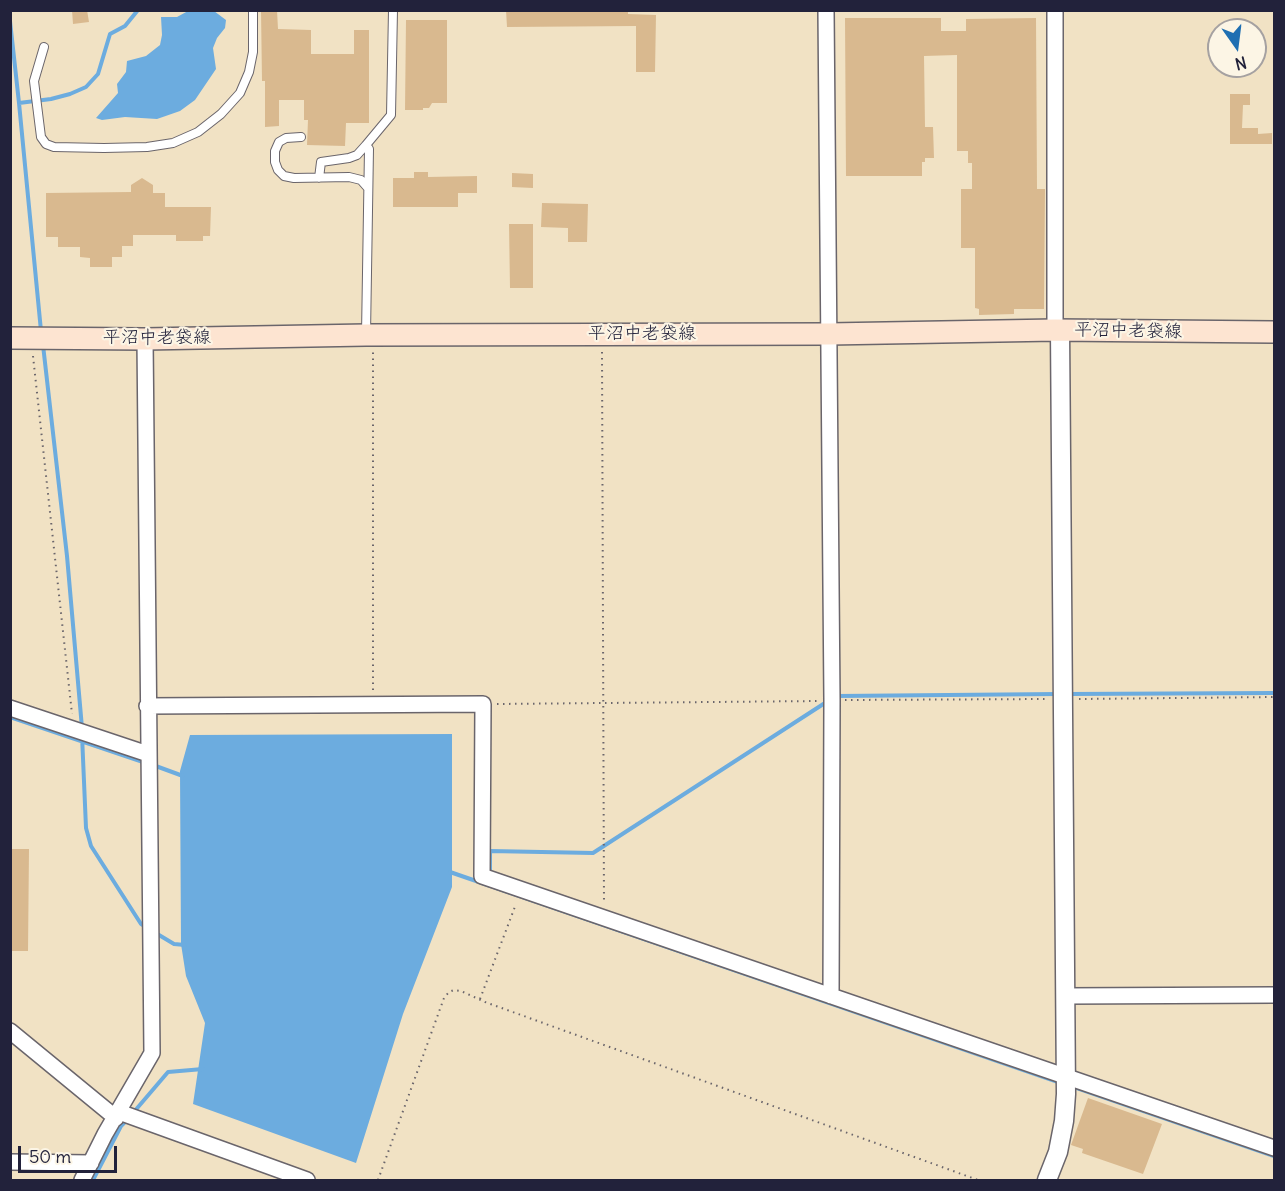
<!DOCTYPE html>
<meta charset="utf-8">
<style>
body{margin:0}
#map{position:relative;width:1285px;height:1191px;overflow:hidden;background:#f1e2c4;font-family:Delius,sans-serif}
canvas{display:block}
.frame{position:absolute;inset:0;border:12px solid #22223b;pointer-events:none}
.north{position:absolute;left:1207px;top:18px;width:60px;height:60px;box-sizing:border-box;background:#fcf5e5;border:2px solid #a5a1a1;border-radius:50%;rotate:166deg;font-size:16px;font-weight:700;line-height:24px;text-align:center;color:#22223b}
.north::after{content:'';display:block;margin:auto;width:21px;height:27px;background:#1f6fb2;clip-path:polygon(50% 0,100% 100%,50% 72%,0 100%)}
.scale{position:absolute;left:18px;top:1146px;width:99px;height:27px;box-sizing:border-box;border:3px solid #22223b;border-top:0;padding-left:8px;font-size:18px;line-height:21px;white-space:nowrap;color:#22223b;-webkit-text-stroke:4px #fcf5e5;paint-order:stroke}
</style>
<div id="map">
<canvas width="1285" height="1191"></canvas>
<div class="frame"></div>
<div class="north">N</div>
<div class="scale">50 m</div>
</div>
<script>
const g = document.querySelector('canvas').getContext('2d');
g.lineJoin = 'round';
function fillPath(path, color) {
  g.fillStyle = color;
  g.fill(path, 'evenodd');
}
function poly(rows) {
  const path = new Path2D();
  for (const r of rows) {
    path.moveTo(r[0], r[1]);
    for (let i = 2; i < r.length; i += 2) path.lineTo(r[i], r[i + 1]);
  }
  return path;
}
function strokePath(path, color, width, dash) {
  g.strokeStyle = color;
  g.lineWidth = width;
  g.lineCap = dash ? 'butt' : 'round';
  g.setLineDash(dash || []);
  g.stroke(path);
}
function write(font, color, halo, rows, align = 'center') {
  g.font = font + ' Delius,"Klee One",sans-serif';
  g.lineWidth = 4.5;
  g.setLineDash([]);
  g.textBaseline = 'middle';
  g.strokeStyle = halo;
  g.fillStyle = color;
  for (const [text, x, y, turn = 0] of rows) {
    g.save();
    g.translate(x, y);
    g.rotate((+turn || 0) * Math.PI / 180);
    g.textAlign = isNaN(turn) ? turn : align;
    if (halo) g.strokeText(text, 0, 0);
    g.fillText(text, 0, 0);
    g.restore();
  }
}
fillPath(poly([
 [214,11,226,20,225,28,217,38,213,48,216,69,195,100,180,111,157,119,125,117,102,120,96,118,118,93,117,84,126,72,127,61,146,56,160,45,162,35,161,17,177,17,188,11],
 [452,734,452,887,403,1014,356,1163,193,1104,205,1023,186,976,181,944,180,771,190,735]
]), '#6cacdf');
strokePath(poly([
 [10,21,19,103],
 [41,331,19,103,51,99,70,94,86,87,98,74,110,34,125,26,138,10],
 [43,345,67,556,82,728],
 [1068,694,1274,693],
 [837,696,1058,694],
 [10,717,146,763],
 [82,735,86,828,91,846,141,924,148,928],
 [153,765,183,776],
 [450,872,1061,1083],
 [490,874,490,851,593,853,828,701],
 [154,932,174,944,185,945],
 [1071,1086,1274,1156],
 [133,1113,168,1072,203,1069],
 [93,1180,121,1126,128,1119]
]), '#6cacdf', 4);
fillPath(poly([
 [72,10,87,10,89,22,73,24],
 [261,10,277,10,278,29,311,30,311,54,354,54,354,30,369,30,369,123,346,123,345,146,307,145,308,120,304,120,304,100,279,100,279,126,265,127,265,81,262,81],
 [506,10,628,10,628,14,656,15,655,72,636,72,636,26,507,27],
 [845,18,941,18,941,31,966,31,966,19,1036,18,1037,189,1045,189,1044,309,1014,309,1014,314,979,315,979,309,975,308,975,248,961,248,961,189,972,189,972,163,968,163,968,151,957,151,957,55,924,56,925,127,933,127,934,158,925,158,925,162,922,162,922,176,846,176],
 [406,20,447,20,447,103,432,103,429,108,423,108,423,110,405,110],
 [1230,94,1250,94,1250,105,1243,105,1242,128,1258,128,1258,134,1272,133,1272,144,1230,144],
 [414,172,428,172,428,177,477,176,477,193,458,193,458,207,393,207,393,178,414,178],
 [512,173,533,174,533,188,512,187],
 [142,178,153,185,153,193,165,193,165,207,211,207,210,236,203,236,203,241,176,241,176,235,133,235,133,246,122,246,122,257,112,257,112,267,90,267,90,258,80,257,80,247,58,247,58,237,46,237,46,193,131,192,131,185],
 [542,203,588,204,587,242,568,242,568,228,541,227],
 [509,224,533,224,533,288,510,288],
 [10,849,29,849,28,951,10,951],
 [1088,1098,1162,1124,1143,1174,1082,1153,1083,1149,1071,1145]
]), '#d9b98f');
const service = poly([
 [44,47,34,81,41,137,46,144,54,147,104,148,147,147,173,143,198,132,221,114,240,93,249,72,253,52,253,10],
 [301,137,286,138,279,142,275,151,275,162,278,170,284,176,294,178,349,177,361,180,368,188],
 [319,178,321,162,349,158,357,155,366,145],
 [366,334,369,149,366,145,391,115,393,10]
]);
const minor = poly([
 [826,10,832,700,831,996],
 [1055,330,1055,10],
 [147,706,483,704,482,876,1274,1148],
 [10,708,148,754],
 [1065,996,1274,995],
 [10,1031,116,1118],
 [119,1112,307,1180],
 [10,1162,91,1163],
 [82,1180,105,1134,152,1053,145,339]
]);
const tertiary = poly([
 [1047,1180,1058,1152,1064,1121,1066,1094,1060,330]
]);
const secondary = poly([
 [10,338,145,339,366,335,829,334,1055,330,1274,332]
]);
strokePath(service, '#6a656b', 10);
strokePath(minor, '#6a656b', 18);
strokePath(tertiary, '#6a656b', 21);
strokePath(secondary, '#6a656b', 24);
strokePath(poly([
 [602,352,604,904],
 [33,356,72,714],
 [373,690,373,350],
 [1079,699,1274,697],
 [845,700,1047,699],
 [497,704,819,701],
 [480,999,516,904],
 [378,1180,444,998,449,992,454,990,461,991,485,1002,978,1180]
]), '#6a656b', 2, [1.5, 4.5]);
strokePath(service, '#fff', 8);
strokePath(minor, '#fff', 15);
strokePath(tertiary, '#fff', 18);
strokePath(secondary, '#fde4d1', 21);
write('18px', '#22223b', '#fcf5e5', [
 ["平沼中老袋線",1128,331,1],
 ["平沼中老袋線",642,334],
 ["平沼中老袋線",157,338]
]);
</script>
